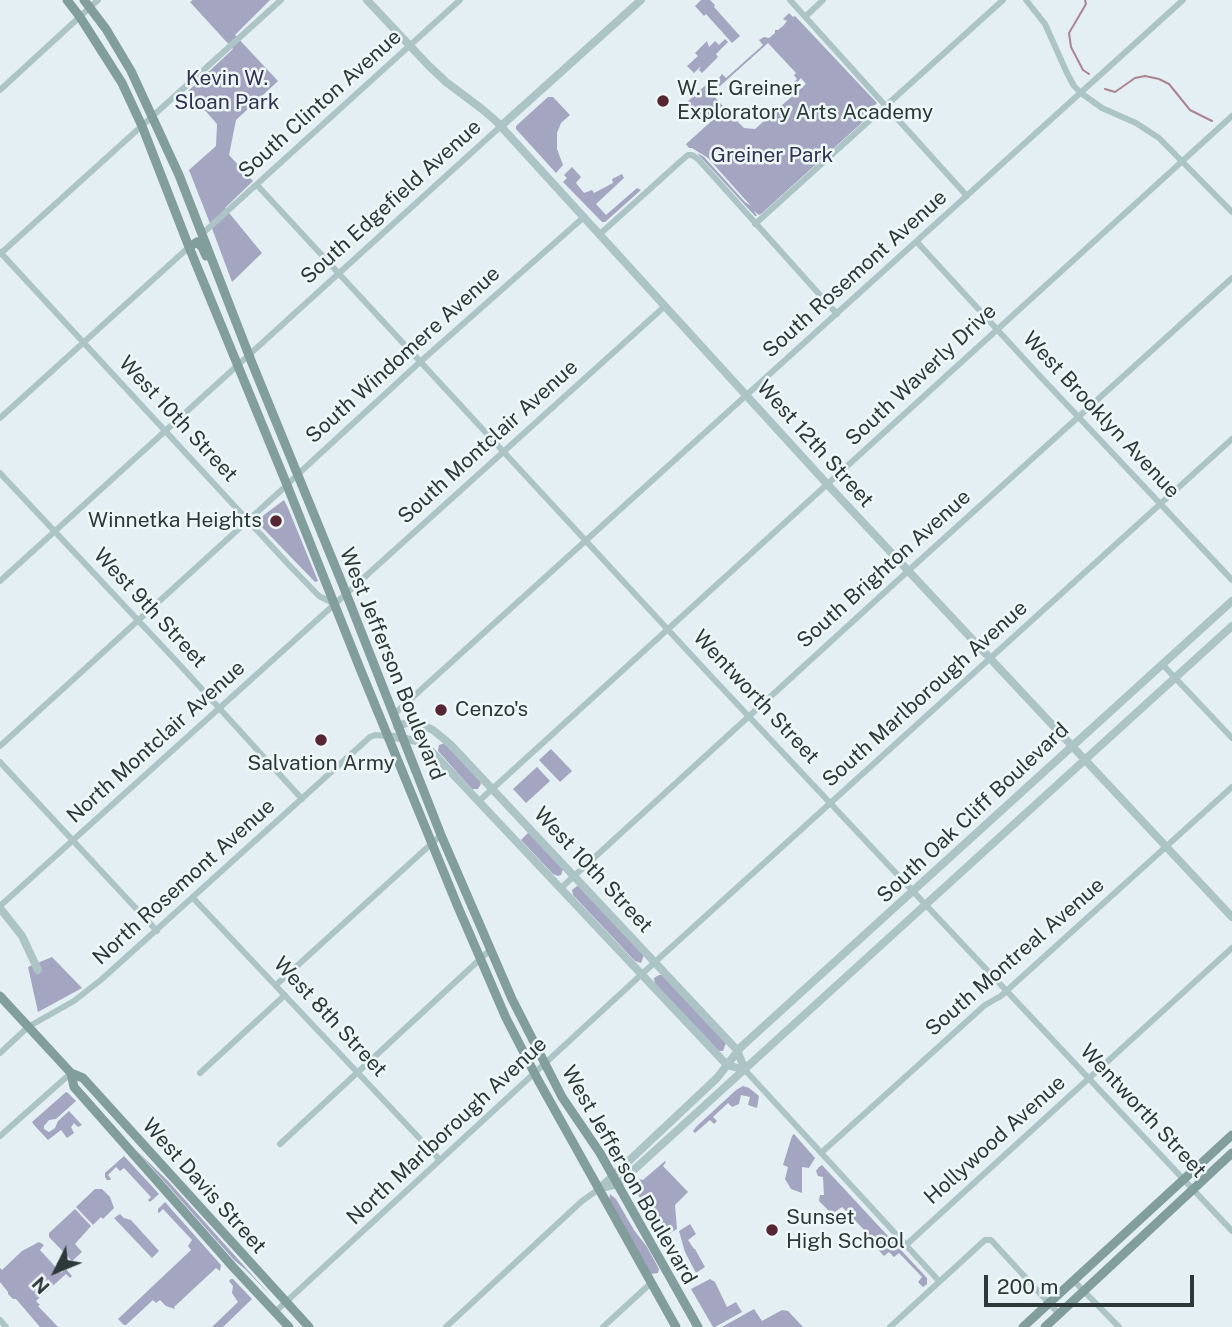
<!DOCTYPE html>
<style>
body{margin:0}
#map{position:relative;width:1232px;height:1327px;overflow:hidden;background:#e3eff2;font-family:"Public Sans",sans-serif}
canvas{display:block}
.north{position:absolute;left:21px;top:1236px;width:70px;height:70px;-webkit-text-stroke:5px #eff8f9;paint-order:stroke;rotate:227deg;font-size:19px;font-weight:700;line-height:28px;text-align:center;color:#2d3938}
.north::after{content:'';display:block;margin:auto;width:24px;height:32px;background:#2d3938;clip-path:polygon(50% 0,100% 100%,50% 72%,0 100%)}
.scale{position:absolute;left:984px;top:1275px;width:210px;height:32px;box-sizing:border-box;border:4px solid #2d3938;border-top:0;padding-left:9px;font-size:21px;line-height:24px;white-space:nowrap;color:#2d3938;-webkit-text-stroke:5px #eff8f9;paint-order:stroke}
</style>
<div id="map">
<canvas width="1232" height="1327"></canvas>
<div class="north">N</div>
<div class="scale">200 m</div>
</div>
<script>
const g = document.querySelector('canvas').getContext('2d');
g.lineJoin = 'round';
function fillPath(path, color) {
  g.fillStyle = color;
  g.fill(path, 'evenodd');
}
function poly(rows) {
  const path = new Path2D();
  for (const r of rows) {
    path.moveTo(r[0], r[1]);
    for (let i = 2; i < r.length; i += 2) path.lineTo(r[i], r[i + 1]);
  }
  return path;
}
function strokePath(path, color, width, dash) {
  g.strokeStyle = color;
  g.lineWidth = width;
  g.lineCap = dash ? 'butt' : 'round';
  g.setLineDash(dash || []);
  g.stroke(path);
}
function write(font, color, halo, rows, align = 'center') {
  g.font = font + ' "Public Sans",sans-serif';
  g.lineWidth = 5;
  g.setLineDash([]);
  g.textBaseline = 'middle';
  g.strokeStyle = halo;
  g.fillStyle = color;
  for (const [text, x, y, turn = 0] of rows) {
    g.save();
    g.translate(x, y);
    g.rotate((+turn || 0) * Math.PI / 180);
    g.textAlign = isNaN(turn) ? turn : align;
    if (halo) g.strokeText(text, 0, 0);
    g.fillText(text, 0, 0);
    g.restore();
  }
}
fillPath(poly([
 [193,0,270,0,235,35,278,81,236,120,229,155,253,181,225,208,262,253,232,282,213,231,189,170,216,146,217,124,188,91,233,49,190,2],
 [701,0,710,0,715,5,714,7,740,36,732,43,706,14,704,16,695,6],
 [789,13,793,17,795,16,877,103,871,109,875,107,877,109,761,214,759,215,754,211,757,216,755,216,697,153,704,157,745,202,751,206,708,158,692,148,689,148,686,144,725,109,744,128,755,129,806,84,801,78,796,84,793,83,797,79,794,75,796,73,768,43,719,87,718,85,719,78,722,74,726,78,763,45,759,40,764,37,769,38,775,33,775,30,778,30,783,26,787,21,783,19],
 [725,39,728,42,716,54,718,57,702,73,699,70,701,66,694,73,687,66,698,56,695,53,707,41,709,47,715,41,719,45],
 [708,83,711,93,723,106,705,123,687,102],
 [548,97,553,97,570,115,561,123,557,133,557,149,563,165,556,173,516,129,516,126],
 [572,167,581,177,576,183,584,193,592,190,594,193,613,183,612,179,622,174,624,178,596,204,606,215,637,188,641,190,605,222,602,222,563,182,567,178,564,175],
 [284,500,288,508,318,581,315,582,256,521],
 [445,743,480,781,481,784,478,789,472,789,438,751,439,745],
 [551,749,572,771,560,782,539,760],
 [537,767,550,781,526,803,513,789],
 [529,832,563,869,561,875,558,876,553,874,521,840],
 [577,886,580,887,644,955,641,963,635,961,573,895,572,890],
 [52,957,82,988,38,1012,28,967],
 [659,975,662,975,726,1043,723,1051,719,1051,655,984,654,978],
 [743,1086,749,1088,759,1096,757,1108,748,1105,750,1097,741,1095,739,1104,732,1107,728,1103,713,1117,717,1121,714,1124,710,1120,695,1133,693,1131,696,1127,736,1090],
 [66,1092,68,1093,76,1101,56,1119,49,1120,44,1126,44,1129,49,1132,55,1128,58,1121,69,1111,82,1125,78,1127,74,1123,71,1127,74,1133,67,1138,61,1130,48,1140,34,1125,32,1122],
 [794,1134,815,1158,809,1168,802,1167,802,1193,791,1189,785,1179,788,1167,783,1165,792,1136],
 [138,1152,168,1181,271,1296,246,1270,234,1260],
 [124,1156,159,1194,150,1202,148,1200,151,1197,124,1168,120,1171,116,1167,108,1175,111,1179,110,1180,107,1180,105,1177,105,1173],
 [665,1161,666,1162,663,1166,688,1192,675,1205,677,1229,663,1237,632,1184,638,1179,643,1180],
 [822,1165,927,1278,927,1284,923,1287,918,1282,922,1277,899,1253,894,1257,889,1252,884,1256,871,1242,873,1239,842,1207,832,1214,819,1201,820,1195,824,1195,823,1177,818,1176,816,1171,819,1167],
 [95,1189,102,1189,110,1197,114,1208,103,1219,101,1217,93,1225,76,1207],
 [610,1194,616,1199,634,1230,647,1247,659,1269,658,1273,651,1274,609,1200],
 [165,1202,221,1265,220,1271,216,1268,174,1307,175,1309,166,1306,160,1300,156,1303,153,1300,126,1325,124,1325,118,1319,191,1250,188,1246,192,1240,163,1209,159,1213,158,1212,158,1209],
 [75,1209,91,1226,75,1244,82,1252,72,1261,49,1237,49,1233],
 [120,1214,124,1218,131,1220,159,1251,152,1258,114,1218],
 [690,1224,696,1234,688,1240,694,1249,695,1249,705,1267,696,1273,685,1252,679,1231],
 [39,1242,44,1245,40,1250,61,1273,66,1269,72,1276,70,1278,66,1274,36,1301,40,1305,38,1306,58,1327,40,1327,16,1299,13,1299,8,1294,8,1292,0,1282,0,1268,2,1270,22,1251],
 [231,1279,233,1279,252,1299,223,1327,212,1327,238,1302,232,1293,233,1286,229,1281],
 [710,1279,715,1282,727,1307,736,1302,742,1312,715,1327,713,1327,691,1289],
 [754,1309,762,1321,782,1310,788,1311,803,1327,722,1327]
]), '#a4a5c0');
strokePath(poly([
 [1085,0,1086,4,1069,33,1071,47,1083,70,1089,74],
 [1105,89,1115,92,1135,78,1145,76,1159,79,1169,84,1190,110,1212,121]
]), '#ac8492', 2);
strokePath(poly([
 [790,0,967,196],
 [1026,0,1045,24,1067,73,1074,86,1081,93,1102,108,1136,123,1159,138,1232,212],
 [805,17,823,0],
 [0,90,98,0],
 [257,185,708,673,1232,1231],
 [755,224,1003,0],
 [203,233,460,0],
 [600,234,682,160,688,155,692,155,698,159,837,314],
 [917,242,1037,373,1232,580],
 [0,252,289,565,319,596,335,604],
 [0,254,281,0],
 [0,418,189,247],
 [0,473,179,664,302,799],
 [0,581,501,126],
 [1162,664,1232,738],
 [393,715,1183,0],
 [0,746,287,485,297,475,420,362,584,217],
 [0,762,157,931],
 [479,801,1232,116],
 [561,888,908,571,1232,278],
 [193,898,440,1160],
 [0,906,665,306],
 [276,985,441,835],
 [0,1053,28,1027,74,1001,102,979,370,737,375,735,388,736],
 [745,1070,939,1281],
 [200,1073,285,995],
 [0,1136,71,1073],
 [280,1144,490,950],
 [821,1153,985,1005,1001,996,1013,985,1232,787],
 [906,1245,1232,948],
 [1073,1280,1119,1327],
 [275,1312,655,962,1232,439],
 [0,1320,6,1327],
 [446,1327,582,1201,599,1189],
 [603,1327,651,1283],
 [890,1327,985,1240,991,1240,1059,1314]
]), '#acc4c6', 6);
strokePath(poly([
 [367,0,429,66,446,82,482,109,496,121,828,485,1232,917],
 [501,126,641,0],
 [397,726,414,721,433,730,450,744,737,1050,745,1070],
 [388,736,417,741,432,752,727,1065,745,1070],
 [0,908,22,936,38,970],
 [601,1188,618,1184,626,1177,1232,626],
 [599,1189,717,1078,741,1047,1232,601]
]), '#acc4c6', 8);
strokePath(poly([
 [67,0,80,17,122,83,142,126,189,247,287,485,359,666,458,907,506,1018,538,1080,676,1327],
 [84,0,106,29,131,71,179,175,252,363,342,583,441,835,512,999,562,1097,600,1153,698,1327],
 [189,247,197,242,202,247,206,256],
 [0,996,71,1073,83,1078,309,1327],
 [71,1073,74,1087,233,1267,289,1327],
 [1023,1327,1232,1135],
 [1045,1327,1232,1153]
]), '#819d9c', 9);
for (const [x, y, r, color] of [
 [663,101,7,"#562635"],
 [276,521,7,"#562635"],
 [441,710,7,"#562635"],
 [321,740,7,"#562635"],
 [772,1230,7,"#562635"]
]) {
  const dot = new Path2D();
  dot.arc(x, y, r, 0, 2 * Math.PI);
  g.fillStyle = color;
  g.fill(dot);
  strokePath(dot, '#eff8f9', 2.5);
}
write('21px', '#333354', '#eff8f9', [
 ["Kevin W.",227,79],
 ["Sloan Park",227,103],
 ["Greiner Park",772,156]
]);
write('21px', '#2d3938', '#eff8f9', [
 ["W. E. Greiner",677,89],
 ["Exploratory Arts Academy",677,113],
 ["Winnetka Heights",262,521,"right"],
 ["Cenzo's",455,710],
 ["Salvation Army",321,764,"center"],
 ["Sunset",786,1218],
 ["High School",786,1242]
], 'left');
write('21px', '#2d3938', '#eff8f9', [
 ["South Clinton Avenue",320,104,-42],
 ["South Edgefield Avenue",391,202,-42],
 ["South Rosemont Avenue",855,274,-42],
 ["South Windomere Avenue",403,355,-42],
 ["South Waverly Drive",921,375,-43],
 ["West Brooklyn Avenue",1101,415,47],
 ["West 10th Street",178,419,47],
 ["South Montclair Avenue",488,442,-42],
 ["West 12th Street",815,444,48],
 ["South Brighton Avenue",884,569,-42],
 ["West 9th Street",150,608,47],
 ["West Jefferson Boulevard",392,664,68],
 ["South Marlborough Avenue",925,694,-42],
 ["Wentworth Street",756,697,47],
 ["North Montclair Avenue",156,742,-42],
 ["South Oak Cliff Boulevard",973,813,-43],
 ["West 10th Street",593,870,47],
 ["North Rosemont Avenue",184,882,-42],
 ["South Montreal Avenue",1015,957,-41],
 ["West 8th Street",330,1017,47],
 ["Wentworth Street",1143,1111,47],
 ["North Marlborough Avenue",447,1131,-43],
 ["Hollywood Avenue",995,1140,-42],
 ["West Jefferson Boulevard",629,1175,60],
 ["West Davis Street",204,1186,48]
]);
</script>
